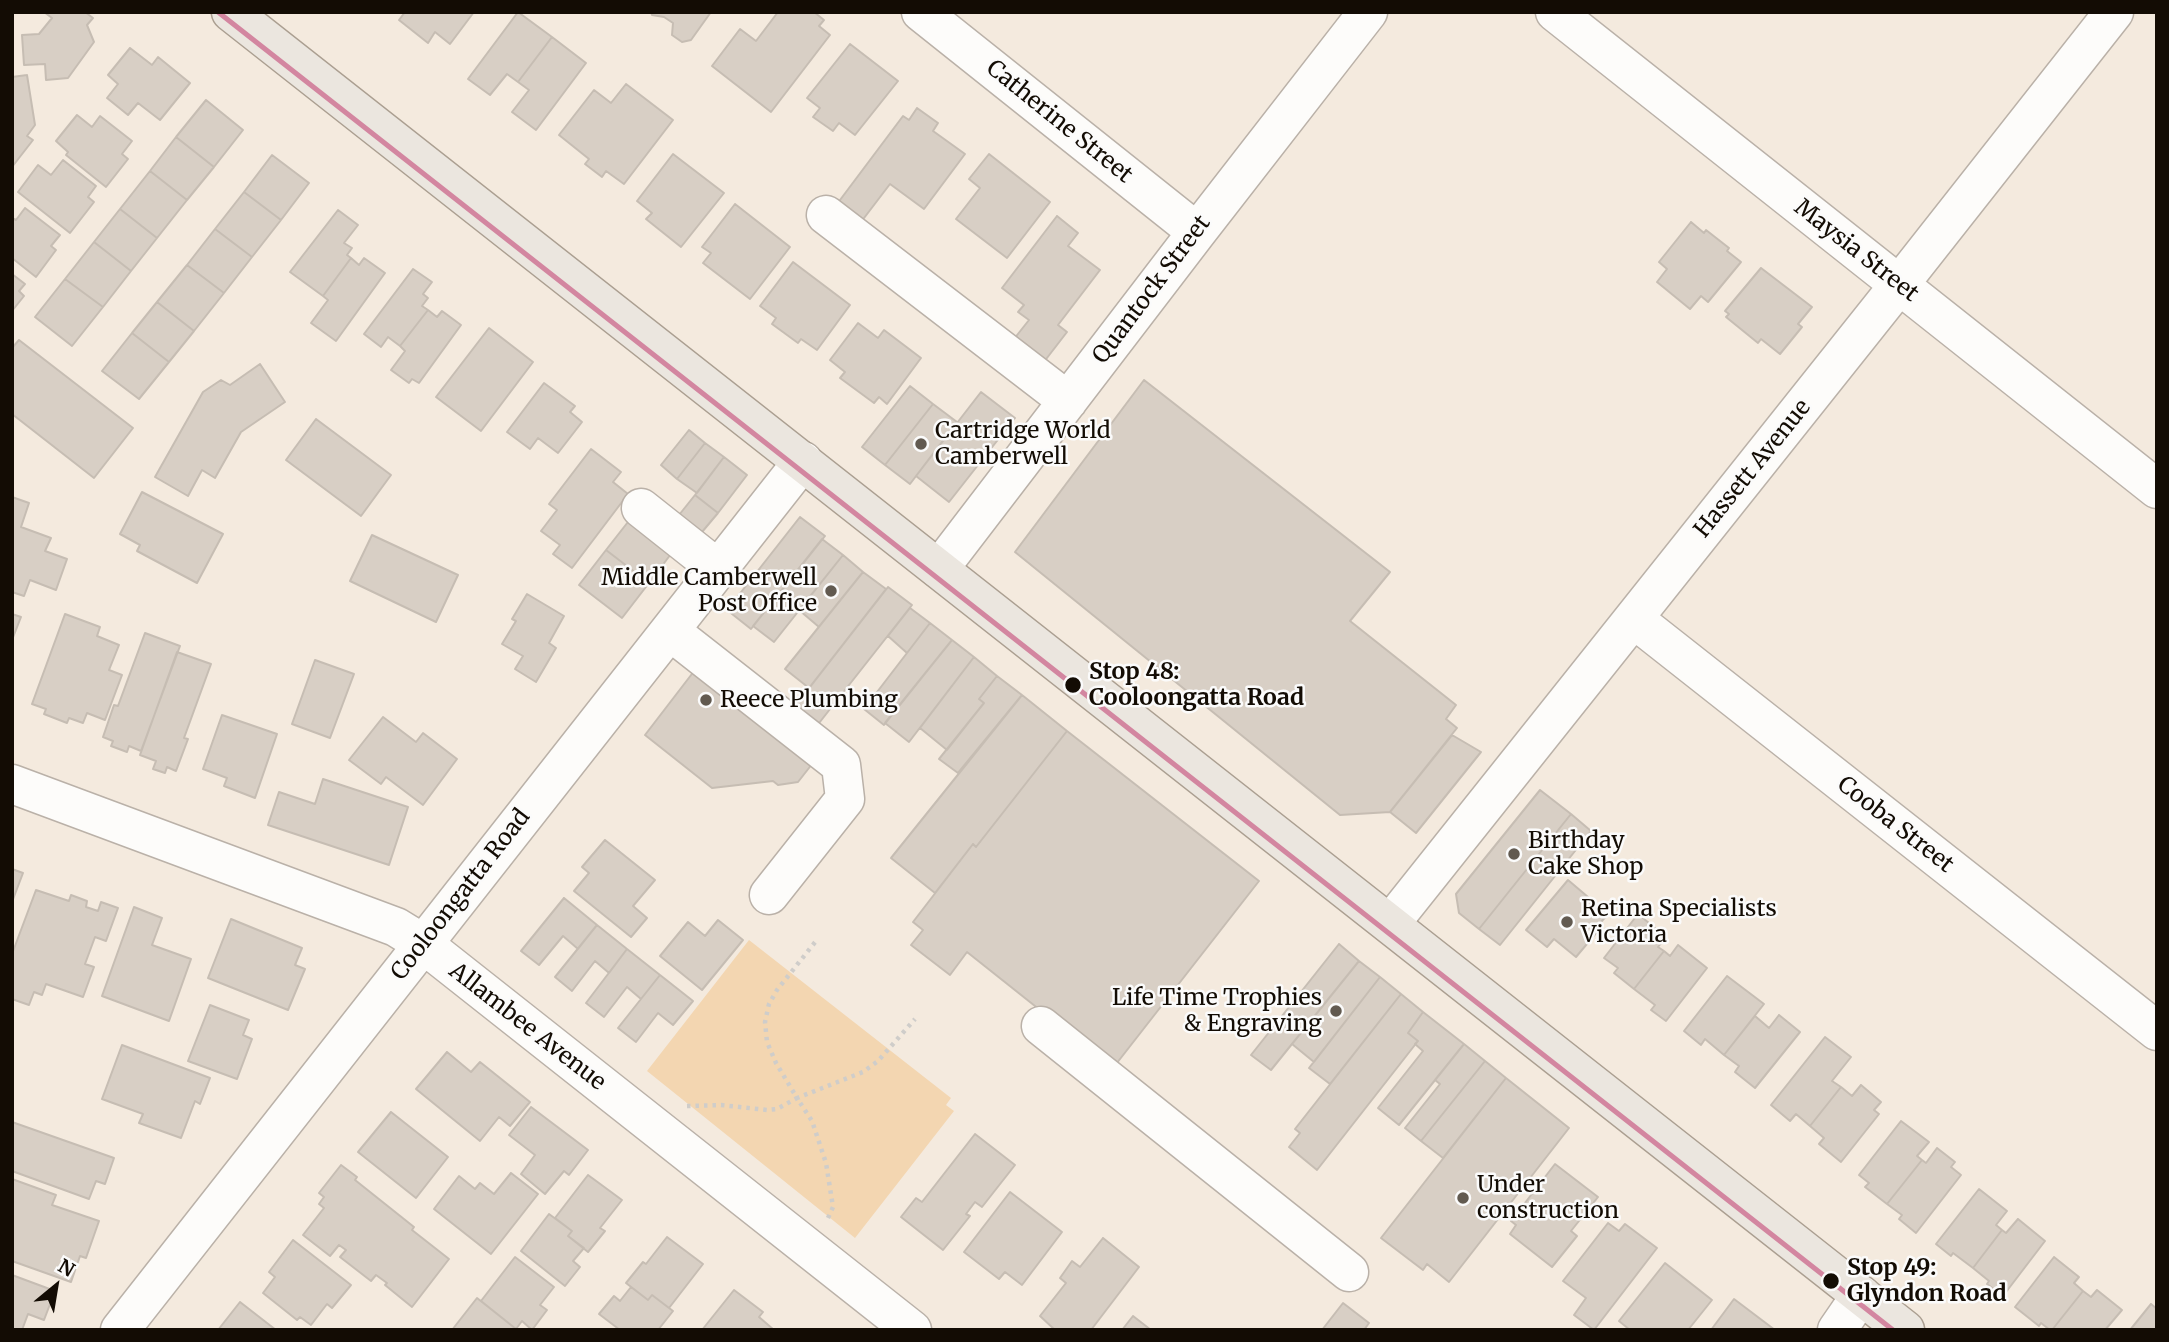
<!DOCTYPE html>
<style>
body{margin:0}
#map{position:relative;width:2169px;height:1342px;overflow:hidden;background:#f4eade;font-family:Merriweather,serif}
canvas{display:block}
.frame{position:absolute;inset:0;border:14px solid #130c04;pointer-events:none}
.north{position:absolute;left:21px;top:1251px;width:70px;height:70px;-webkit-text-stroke:5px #fbfbfb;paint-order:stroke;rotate:30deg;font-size:19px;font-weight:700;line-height:28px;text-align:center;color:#130c04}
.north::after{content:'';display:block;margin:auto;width:24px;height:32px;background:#130c04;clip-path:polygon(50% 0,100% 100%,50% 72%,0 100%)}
</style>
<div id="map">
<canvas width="2169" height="1342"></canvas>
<div class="frame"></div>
<div class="north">N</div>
</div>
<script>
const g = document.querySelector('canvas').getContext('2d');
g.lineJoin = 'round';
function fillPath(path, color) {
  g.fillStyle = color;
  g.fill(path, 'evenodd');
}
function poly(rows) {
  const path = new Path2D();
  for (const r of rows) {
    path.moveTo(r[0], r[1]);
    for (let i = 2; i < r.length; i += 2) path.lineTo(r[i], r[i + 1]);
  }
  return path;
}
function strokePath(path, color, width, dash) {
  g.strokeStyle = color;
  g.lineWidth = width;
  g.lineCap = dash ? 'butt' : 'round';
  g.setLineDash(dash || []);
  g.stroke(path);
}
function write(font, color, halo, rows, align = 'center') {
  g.font = font + ' Merriweather,serif';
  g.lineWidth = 5;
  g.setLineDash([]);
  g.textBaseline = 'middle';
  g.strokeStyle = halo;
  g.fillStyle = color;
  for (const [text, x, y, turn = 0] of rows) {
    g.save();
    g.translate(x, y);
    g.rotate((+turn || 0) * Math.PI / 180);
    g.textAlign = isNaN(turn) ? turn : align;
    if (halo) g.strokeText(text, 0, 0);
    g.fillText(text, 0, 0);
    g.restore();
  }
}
fillPath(poly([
 [749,940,951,1098,946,1105,954,1111,855,1238,647,1071]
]), '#f3d6b1');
const building = poly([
 [44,12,85,12,93,18,87,25,94,42,68,78,46,80,45,64,24,65,22,35,39,34,52,18,44,12],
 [405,12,474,12,450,44,435,32,428,43,399,20,405,12],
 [518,12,552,37,518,82,507,74,490,95,468,79,518,12],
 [651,12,711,12,691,40,682,42,672,35,673,23,664,17,652,15,651,12],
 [778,12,814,12,824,20,819,26,830,35,771,112,712,66,740,29,756,41,778,12],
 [552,37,586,63,536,130,512,112,529,90,518,82,552,37],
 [850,44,898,81,855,135,839,123,833,131,813,117,820,108,807,98,850,44],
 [130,48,152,65,158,57,190,83,160,120,138,103,128,115,107,98,118,84,108,75,130,48],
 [27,75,35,125,27,136,33,140,12,167,12,77,27,75],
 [626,84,673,120,624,184,606,171,602,177,585,164,589,159,559,135,594,90,611,103,626,84],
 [206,100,243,130,214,167,176,137,206,100],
 [917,108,938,123,933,131,965,154,924,209,890,184,861,222,837,204,903,116,909,120,917,108],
 [77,115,92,127,100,116,132,141,122,154,128,159,106,187,66,155,68,152,56,141,77,115],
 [176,137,214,167,187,200,150,171,176,137],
 [673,154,724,193,681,247,646,219,652,213,637,201,673,154],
 [989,154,1050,202,1007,258,956,219,980,188,969,179,989,154],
 [272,155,309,183,281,220,244,192,272,155],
 [63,160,96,186,88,197,94,202,70,233,18,192,38,165,51,175,63,160],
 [150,171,187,200,157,238,120,209,150,171],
 [244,192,281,220,252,257,215,229,244,192],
 [735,204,790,247,750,299,703,263,711,253,702,247,735,204],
 [25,208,60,235,51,246,56,250,36,277,12,258,12,218,16,220,25,208],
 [120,209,157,238,131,271,94,242,120,209],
 [338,210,358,225,344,243,352,248,347,255,351,258,323,296,290,272,338,210],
 [1057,216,1078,233,1068,246,1100,270,1058,325,1067,332,1040,367,1010,344,1029,320,1018,312,1024,305,1002,288,1057,216],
 [1691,222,1704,233,1706,230,1729,248,1727,251,1741,262,1708,302,1701,296,1690,309,1657,282,1667,269,1659,262,1691,222],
 [215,229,252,257,224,293,187,265,215,229],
 [94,242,131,271,103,307,65,279,94,242],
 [351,258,359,265,364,258,385,273,336,341,311,323,328,300,323,296,351,258],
 [793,262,850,305,817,350,801,339,798,343,772,324,776,318,760,306,793,262],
 [187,265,224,293,194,331,157,302,187,265],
 [1761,268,1812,307,1798,324,1802,327,1780,354,1761,339,1758,343,1726,317,1729,314,1725,311,1761,268],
 [413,269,432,282,423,294,428,298,422,306,428,310,400,346,388,337,381,347,364,334,413,269],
 [12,274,25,284,19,291,24,296,12,311,12,274],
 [65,279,103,307,72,346,35,317,65,279],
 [157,302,194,331,169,362,132,333,157,302],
 [428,310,437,317,442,311,461,325,419,383,412,379,409,383,391,370,405,351,400,346,428,310],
 [858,323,878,338,884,330,921,358,887,404,879,397,874,403,840,378,845,372,830,360,858,323],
 [489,328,533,362,481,431,436,397,489,328],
 [132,333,169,362,139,399,102,371,132,333],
 [19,340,133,428,94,478,12,414,12,348,19,340],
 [260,364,285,402,241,432,215,478,202,470,188,496,155,477,203,392,221,380,230,385,260,364],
 [1144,380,1390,572,1350,621,1456,705,1446,719,1457,728,1390,812,1340,815,1015,552,1144,380],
 [544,383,575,406,570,412,582,422,558,453,538,438,530,449,507,432,544,383],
 [910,386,933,404,885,465,862,447,910,386],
 [981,392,1015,418,949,502,916,476,981,392],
 [933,404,957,422,910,484,885,465,933,404],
 [316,419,391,475,361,516,286,460,316,419],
 [689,430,705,443,677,479,661,465,689,430],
 [705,443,724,457,697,493,677,479,705,443],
 [591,449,621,472,613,482,628,494,572,568,553,554,560,545,541,531,557,510,549,504,591,449],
 [724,457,747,475,718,513,695,495,724,457],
 [142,492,223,534,197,583,137,551,140,545,120,534,142,492],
 [695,495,718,513,702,532,679,515,695,495],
 [12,497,29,503,21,527,51,538,45,551,67,559,56,590,30,580,24,596,12,592,12,497],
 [635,513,677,546,649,583,606,550,635,513],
 [800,517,825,536,751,629,727,610,800,517],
 [372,535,458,575,436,622,350,581,372,535],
 [822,539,843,555,774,642,753,626,822,539],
 [606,550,649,583,622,618,579,585,606,550],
 [843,555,863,572,819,627,799,610,843,555],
 [863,572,886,589,809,688,785,669,863,572],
 [888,587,912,605,812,732,789,714,888,587],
 [527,594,564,616,549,643,556,648,536,682,515,669,523,656,502,644,516,621,512,619,527,594],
 [910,608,930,623,907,653,888,636,910,608],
 [12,614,21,617,12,640,12,614],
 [65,614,100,627,97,636,119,645,109,670,122,675,105,720,87,713,83,723,69,718,67,723,44,714,46,709,32,704,65,614],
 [930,623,952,640,884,725,864,709,930,623],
 [145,633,180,646,141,751,129,746,127,752,111,746,113,741,103,737,114,705,118,706,145,633],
 [952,640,974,657,909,742,885,723,952,640],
 [177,652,211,664,184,738,188,739,176,771,167,767,165,773,153,769,156,761,140,755,177,652],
 [974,657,997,676,979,699,984,703,947,750,920,728,974,657],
 [315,660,354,674,330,738,292,724,315,660],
 [698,666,816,759,798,782,778,785,773,781,712,788,645,735,698,666],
 [997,676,1022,695,958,773,939,759,984,703,979,699,997,676],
 [1022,695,1067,731,976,847,973,844,935,893,891,858,1022,695],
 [222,715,277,734,255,798,224,786,227,778,203,769,222,715],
 [383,717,416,742,423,733,457,759,423,805,386,777,381,784,349,760,383,717],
 [1067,731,1259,881,1113,1068,967,952,950,975,911,945,923,930,913,922,973,844,976,847,1067,731],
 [1452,735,1481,752,1416,833,1390,812,1452,735],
 [323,779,408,807,389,865,268,825,279,792,315,804,323,779],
 [1540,790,1571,814,1479,929,1459,913,1456,894,1540,790],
 [1571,814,1591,831,1500,945,1479,929,1571,814],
 [605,840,655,880,633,906,647,918,631,937,574,891,589,873,582,867,605,840],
 [12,869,23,873,12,902,12,869],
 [1568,880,1608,914,1594,930,1597,932,1576,957,1554,939,1547,947,1526,930,1568,880],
 [36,890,69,901,71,895,87,901,86,907,98,911,101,902,118,908,106,941,95,937,85,964,94,967,83,997,46,984,42,995,34,992,29,1005,12,999,12,954,36,890],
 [564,898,597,925,578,949,563,936,539,965,521,951,564,898],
 [134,907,162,918,152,945,191,959,169,1021,102,996,134,907],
 [1638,914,1666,937,1658,947,1664,951,1634,989,1614,973,1618,968,1604,958,1638,914],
 [231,919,302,948,295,965,305,969,288,1010,208,978,231,919],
 [718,920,743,940,702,990,660,956,688,922,705,936,718,920],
 [597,925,627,949,609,973,595,961,572,991,555,977,597,925],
 [1339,944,1359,961,1271,1070,1251,1055,1339,944],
 [1678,945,1707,968,1666,1021,1651,1010,1655,1005,1634,989,1664,951,1670,956,1678,945],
 [627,949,660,975,641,999,627,987,604,1017,586,1003,627,949],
 [1359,961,1380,977,1314,1062,1292,1044,1359,961],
 [660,975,693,1001,673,1025,658,1013,636,1042,618,1028,660,975],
 [1727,976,1764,1004,1724,1055,1705,1039,1701,1045,1684,1031,1727,976],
 [1380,977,1401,994,1330,1084,1309,1068,1380,977],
 [1401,994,1423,1012,1408,1033,1418,1041,1317,1170,1289,1147,1300,1133,1295,1129,1401,994],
 [210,1005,249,1020,243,1035,252,1039,237,1079,188,1061,210,1005],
 [1423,1012,1464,1044,1399,1125,1378,1108,1423,1051,1415,1044,1418,1041,1408,1033,1423,1012],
 [1779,1015,1800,1032,1755,1088,1735,1072,1739,1066,1724,1055,1755,1016,1769,1028,1779,1015],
 [1825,1037,1851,1057,1832,1081,1841,1087,1810,1126,1796,1114,1790,1121,1771,1105,1825,1037],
 [1464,1044,1485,1061,1421,1141,1405,1128,1440,1084,1435,1080,1464,1044],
 [122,1045,210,1078,200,1104,195,1101,181,1138,139,1123,143,1114,102,1099,122,1045],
 [447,1052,471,1072,480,1062,530,1102,510,1126,499,1117,480,1141,416,1089,447,1052],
 [1485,1061,1506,1078,1443,1158,1421,1141,1485,1061],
 [1506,1078,1569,1128,1449,1282,1427,1264,1423,1270,1381,1238,1506,1078],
 [1861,1085,1881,1102,1874,1110,1879,1114,1841,1162,1819,1144,1824,1138,1810,1126,1841,1087,1852,1096,1861,1085],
 [531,1107,588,1150,569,1175,564,1171,545,1194,521,1174,535,1155,509,1135,531,1107],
 [391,1112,448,1157,416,1198,358,1152,391,1112],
 [1901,1121,1929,1142,1917,1156,1922,1160,1887,1204,1865,1187,1869,1183,1859,1175,1901,1121],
 [12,1122,114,1158,105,1184,96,1181,89,1199,12,1171,12,1122],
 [975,1134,1015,1165,982,1207,975,1202,966,1214,970,1216,943,1250,901,1217,916,1198,922,1202,975,1134],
 [1937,1148,1955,1162,1951,1167,1961,1175,1916,1233,1899,1219,1902,1215,1887,1204,1922,1160,1926,1163,1937,1148],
 [1555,1164,1598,1197,1571,1231,1577,1236,1552,1267,1510,1234,1516,1225,1511,1221,1555,1164],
 [341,1165,357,1177,355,1180,414,1227,412,1230,449,1259,412,1307,385,1285,387,1283,376,1275,371,1281,340,1257,346,1250,339,1245,330,1256,303,1235,324,1208,319,1204,324,1197,319,1193,341,1165],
 [511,1173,538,1194,491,1254,434,1209,459,1176,475,1189,480,1183,494,1194,511,1173],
 [588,1175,622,1200,600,1228,605,1231,588,1252,568,1236,572,1231,555,1218,588,1175],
 [12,1179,56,1195,52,1205,99,1221,86,1258,80,1256,71,1282,12,1261,12,1179],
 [1979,1189,2007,1211,1996,1225,2002,1230,1973,1268,1953,1253,1951,1256,1936,1244,1979,1189],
 [1010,1192,1062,1232,1022,1285,1005,1272,999,1279,964,1252,1010,1192],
 [549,1214,572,1231,568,1236,584,1248,573,1261,580,1267,565,1286,521,1251,549,1214],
 [2018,1219,2045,1241,2003,1296,1987,1284,1989,1281,1973,1268,2002,1230,2006,1233,2018,1219],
 [1608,1223,1619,1231,1625,1224,1657,1248,1594,1330,1574,1315,1586,1298,1563,1281,1608,1223],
 [667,1237,703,1264,669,1308,652,1295,648,1300,626,1283,643,1262,646,1264,667,1237],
 [1103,1238,1139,1267,1091,1330,1055,1330,1040,1316,1066,1283,1060,1278,1072,1261,1080,1267,1103,1238],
 [293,1240,351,1285,332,1308,327,1304,311,1325,300,1317,297,1320,263,1293,275,1277,269,1272,293,1240],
 [515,1257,554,1287,540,1305,547,1310,532,1330,522,1321,516,1329,481,1301,515,1257],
 [2054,1257,2079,1277,2074,1283,2083,1291,2052,1330,2050,1330,2041,1323,2039,1326,2015,1307,2054,1257],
 [1665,1263,1712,1300,1688,1330,1630,1330,1619,1321,1665,1263],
 [12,1275,55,1291,44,1320,28,1314,22,1330,12,1330,12,1275],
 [631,1287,648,1300,652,1295,673,1311,658,1330,620,1330,599,1314,614,1296,620,1301,631,1287],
 [734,1290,763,1312,759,1317,774,1330,702,1330,734,1290],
 [2097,1290,2122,1310,2105,1330,2052,1330,2083,1291,2091,1297,2097,1290],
 [477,1298,516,1329,515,1330,452,1330,477,1298],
 [1734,1299,1775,1330,1711,1330,1734,1299],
 [240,1302,276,1330,218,1330,240,1302],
 [1343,1303,1369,1323,1364,1330,1322,1330,1343,1303],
 [2151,1304,2157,1309,2157,1330,2130,1330,2151,1304],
 [1133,1316,1151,1330,1122,1330,1133,1316]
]);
fillPath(building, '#d8cfc5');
strokePath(building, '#c6bdb3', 2);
const minor = poly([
 [921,12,1197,232],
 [1555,12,2157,489],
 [826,215,1068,401],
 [641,508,718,569],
 [939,569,1197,232,1368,12],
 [1634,619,2157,1031],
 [670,631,841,765,845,799,769,895],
 [12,784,396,927,422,943,912,1330],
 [1390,924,1899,285,2114,12],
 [1041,1026,1349,1272],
 [120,1330,803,461],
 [1837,1330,1861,1295]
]);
const major = poly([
 [231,12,1905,1330]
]);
strokePath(minor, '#bab1a8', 41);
strokePath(major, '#ab9f91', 41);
strokePath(poly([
 [687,1106,721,1105,767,1110,777,1109,797,1098,776,1063,767,1042,765,1022,769,1004,777,990,816,941],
 [828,1218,833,1207,826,1163,812,1121,797,1098,863,1072,878,1061,915,1019]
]), '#cfcdca', 4.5, [3.5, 5]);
strokePath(minor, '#fdfcfa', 38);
strokePath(major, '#ebe6df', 38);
strokePath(poly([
 [218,12,1893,1330]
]), '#d386a0', 5);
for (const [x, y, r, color] of [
 [921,444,7,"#625a50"],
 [831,591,7,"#625a50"],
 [1073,685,9,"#130c04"],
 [706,700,7,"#625a50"],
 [1514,854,7,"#625a50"],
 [1567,922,7,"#625a50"],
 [1336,1011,7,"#625a50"],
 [1463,1198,7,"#625a50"],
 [1831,1281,9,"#130c04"]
]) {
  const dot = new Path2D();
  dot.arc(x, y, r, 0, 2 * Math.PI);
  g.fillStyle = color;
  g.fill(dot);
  strokePath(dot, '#fbfbfb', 2.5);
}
write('23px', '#130c04', '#fbfbfb', [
 ["Catherine Street",1059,122,39],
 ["Maysia Street",1856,251,38],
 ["Quantock Street",1152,290,-53],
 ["Hassett Avenue",1753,469,-51],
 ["Cooba Street",1895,825,38],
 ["Cooloongatta Road",461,895,-52],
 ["Allambee Avenue",527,1027,38]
]);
write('23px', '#130c04', '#fbfbfb', [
 ["Cartridge World",935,431],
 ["Camberwell",935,457],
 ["Middle Camberwell",817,578,"right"],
 ["Post Office",817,604,"right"],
 ["Reece Plumbing",720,700],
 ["Birthday",1528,841],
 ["Cake Shop",1528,867],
 ["Retina Specialists",1581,909],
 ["Victoria",1581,935],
 ["Life Time Trophies",1322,998,"right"],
 ["& Engraving",1322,1024,"right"],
 ["Under",1477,1185],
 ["construction",1477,1211]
], 'left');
write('bold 23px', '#130c04', '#fbfbfb', [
 ["Stop 48:",1089,672],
 ["Cooloongatta Road",1089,698],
 ["Stop 49:",1847,1268],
 ["Glyndon Road",1847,1294]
], 'left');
</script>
